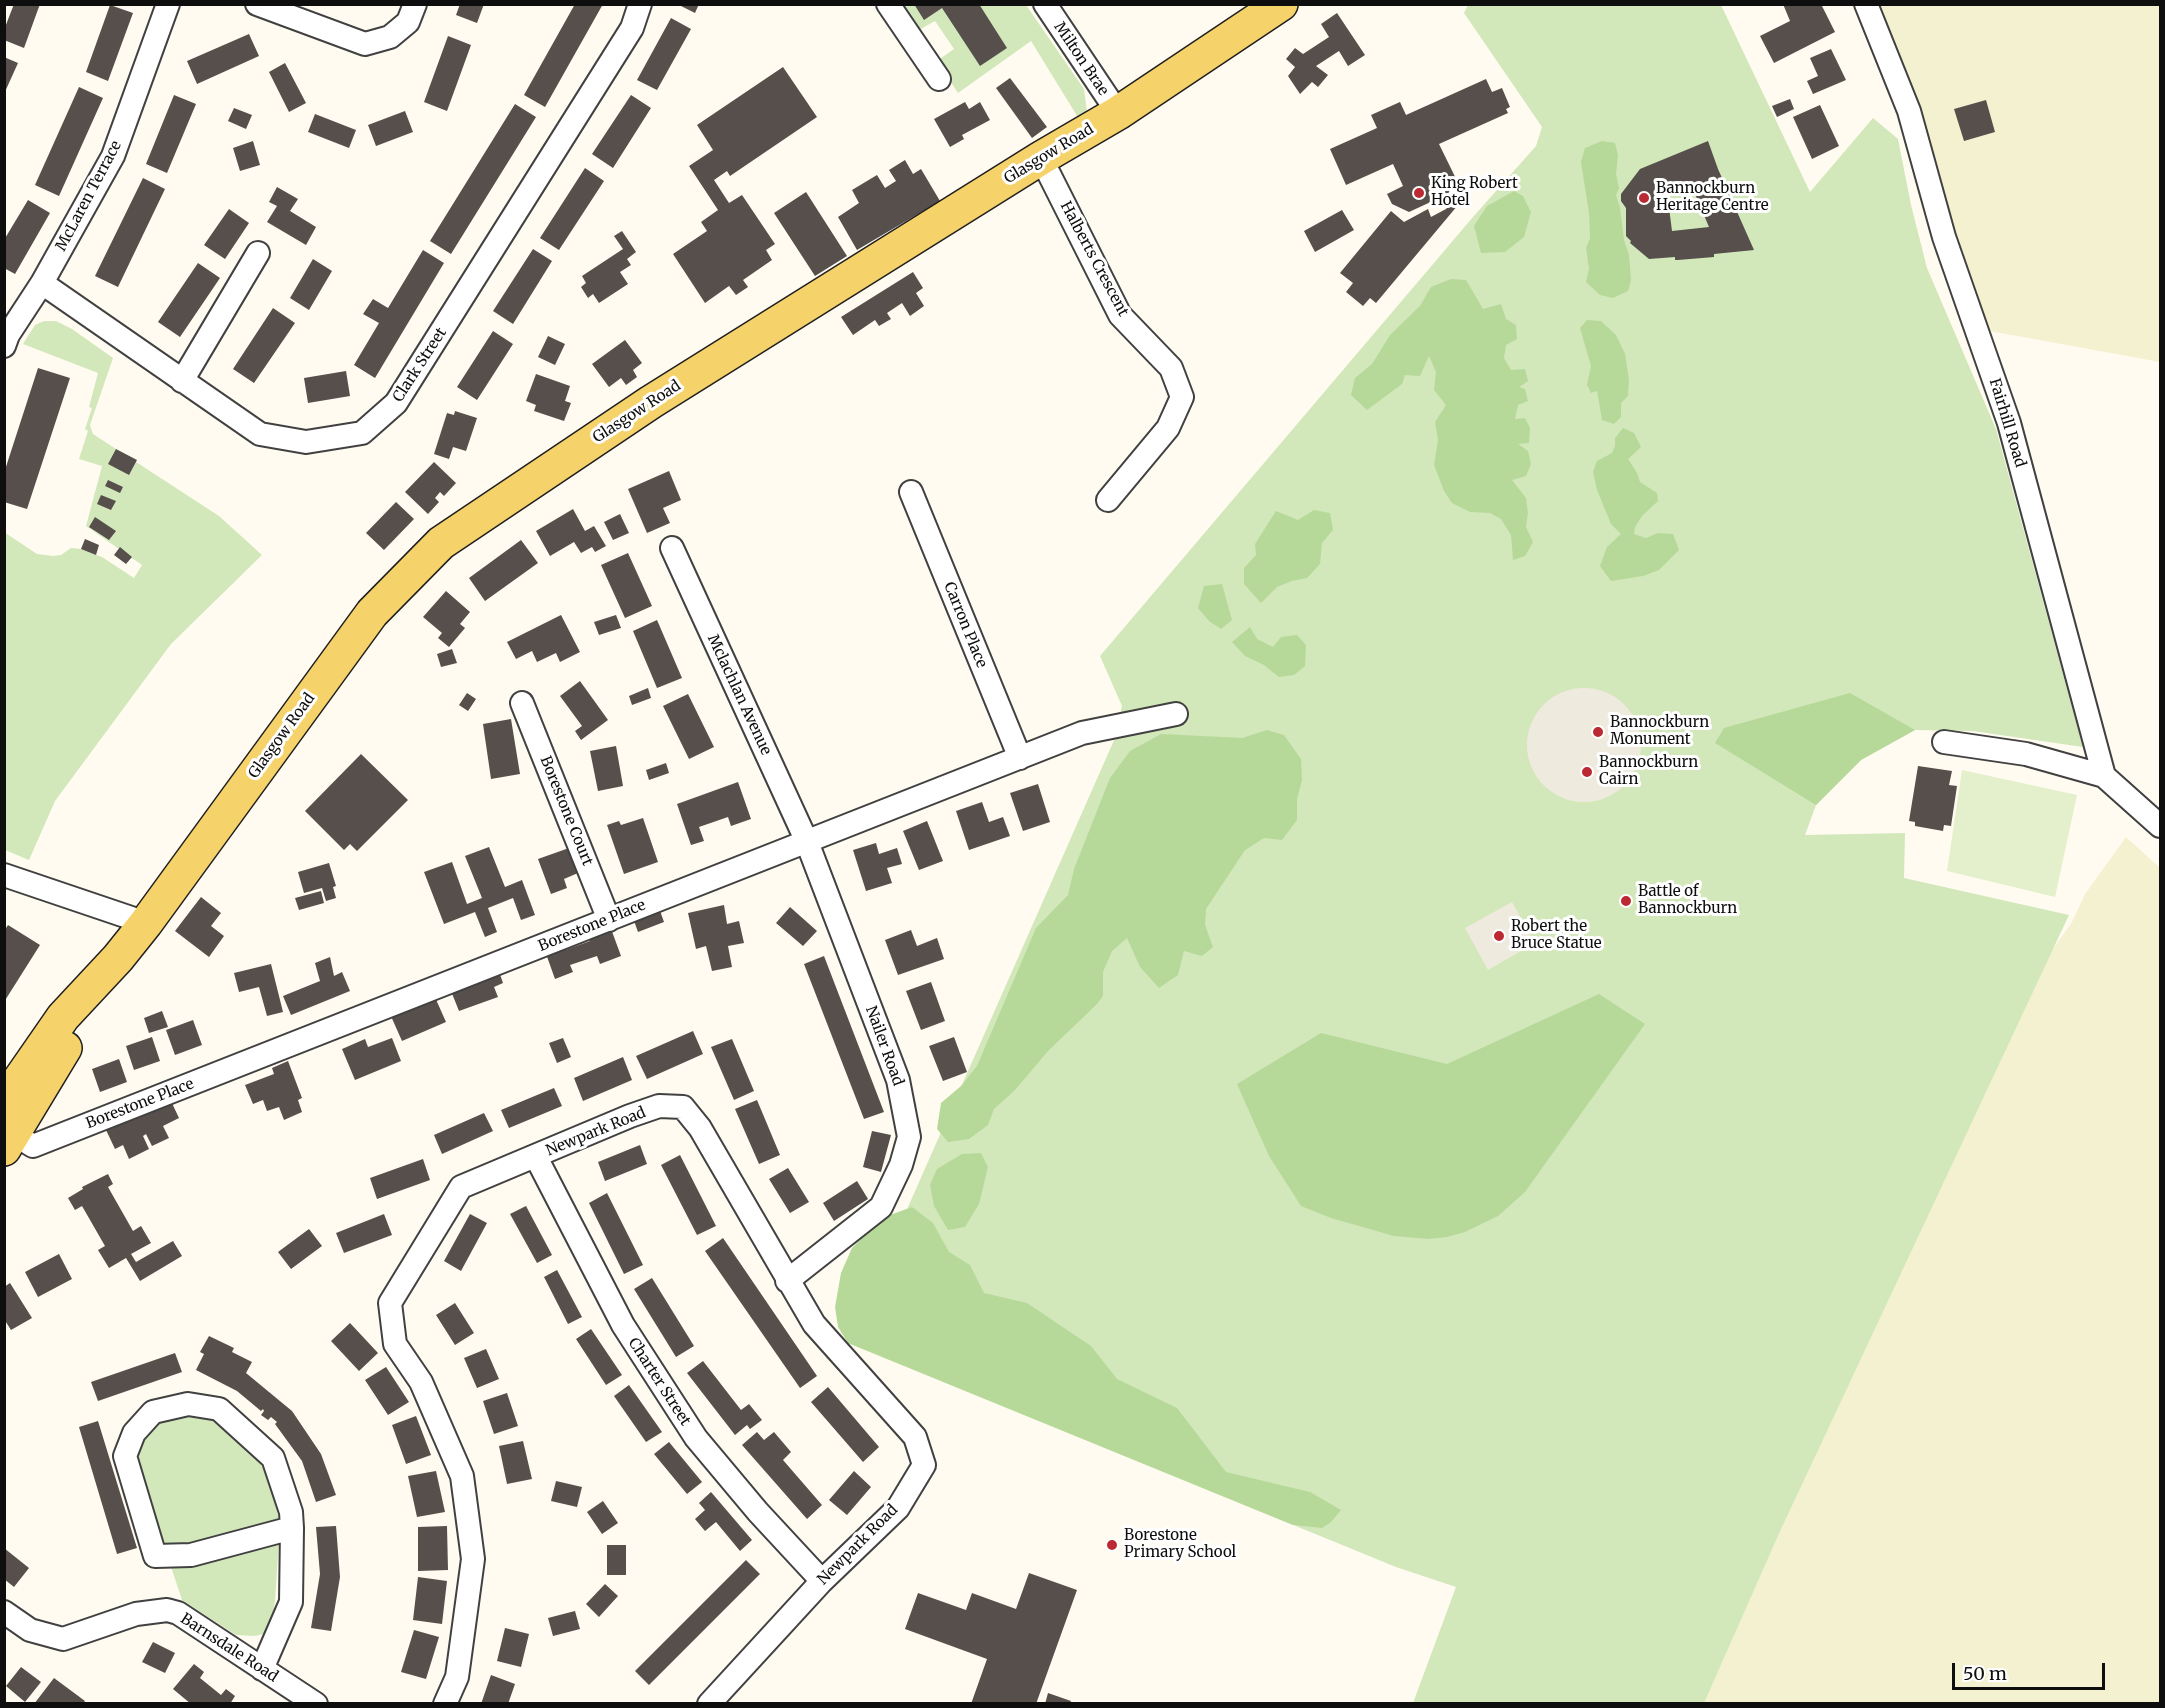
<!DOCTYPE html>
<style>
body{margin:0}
#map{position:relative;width:2165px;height:1708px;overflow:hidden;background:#fffbf0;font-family:Merriweather,serif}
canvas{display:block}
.frame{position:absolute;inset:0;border:6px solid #0e0e0e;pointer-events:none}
.scale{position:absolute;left:1952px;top:1663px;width:153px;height:27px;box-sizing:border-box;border:3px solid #0e0e0e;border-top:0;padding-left:8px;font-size:18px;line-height:21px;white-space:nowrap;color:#0e0e0e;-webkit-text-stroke:4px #fff;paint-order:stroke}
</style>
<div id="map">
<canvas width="2165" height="1708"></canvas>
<div class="frame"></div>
<div class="scale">50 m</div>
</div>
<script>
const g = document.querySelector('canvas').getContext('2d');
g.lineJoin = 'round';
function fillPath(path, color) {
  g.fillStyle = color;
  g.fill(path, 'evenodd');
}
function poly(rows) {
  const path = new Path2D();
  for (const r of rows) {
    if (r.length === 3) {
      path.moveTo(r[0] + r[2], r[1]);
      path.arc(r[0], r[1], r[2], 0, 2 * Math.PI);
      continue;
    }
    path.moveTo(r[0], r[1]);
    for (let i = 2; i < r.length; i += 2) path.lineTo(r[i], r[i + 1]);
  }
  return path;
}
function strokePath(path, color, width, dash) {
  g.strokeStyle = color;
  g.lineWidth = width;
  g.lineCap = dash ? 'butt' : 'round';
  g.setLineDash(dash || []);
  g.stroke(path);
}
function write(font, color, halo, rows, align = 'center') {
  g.font = font + ' Merriweather,serif';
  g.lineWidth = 6;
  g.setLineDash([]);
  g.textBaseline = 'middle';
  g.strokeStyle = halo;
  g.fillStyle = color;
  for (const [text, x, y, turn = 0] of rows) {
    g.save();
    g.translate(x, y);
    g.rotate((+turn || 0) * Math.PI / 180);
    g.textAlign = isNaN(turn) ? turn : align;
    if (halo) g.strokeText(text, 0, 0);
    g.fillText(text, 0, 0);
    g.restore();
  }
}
fillPath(poly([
 [1877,5,2160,5,2160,362,1984,330,1920,114],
 [2126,837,2160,868,2160,1703,1703,1704,1992,1056,2052,950,2072,922,2085,894]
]), '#f4f1d0');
fillPath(poly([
 [902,5,1026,5,1084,89,1087,112,1079,119,1031,41,958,93,937,61,954,49,935,21,919,30],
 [1468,5,1721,5,1810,192,1873,118,1898,139,1911,205,1927,268,1996,429,2083,747,1973,731,1915,730,1861,760,1816,805,1805,835,1905,833,1904,878,2069,915,1782,1527,1704,1703,1413,1703,1456,1587,1396,1567,848,1343,1115,738,1122,706,1100,656,1473,217,1536,146,1542,127,1464,13],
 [44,321,56,321,72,329,113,358,90,425,93,434,219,516,262,555,171,644,55,801,29,860,5,850,4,532,37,554,53,556,61,555,71,548,81,549,102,557,134,578,142,565,86,526,102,466,79,459,88,431,85,429,92,408,89,407,98,373,23,344,35,325],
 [184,1414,211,1417,244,1440,269,1477,280,1523,275,1601,272,1623,264,1634,254,1636,236,1635,182,1600,139,1470,135,1451,151,1426]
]), '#d2e8ba');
fillPath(poly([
 [1602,141,1615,143,1618,155,1616,174,1619,188,1616,195,1620,208,1624,240,1629,255,1631,280,1628,291,1613,298,1600,295,1586,282,1589,269,1586,248,1590,238,1589,213,1581,162,1585,148],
 [1514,191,1523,196,1531,212,1524,237,1505,252,1481,253,1474,226,1487,206],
 [1451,279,1466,280,1483,309,1501,304,1506,319,1516,325,1517,339,1506,345,1504,358,1511,370,1525,369,1528,381,1519,387,1525,389,1528,401,1518,405,1515,419,1525,418,1530,428,1529,443,1518,444,1528,451,1531,464,1526,476,1512,480,1526,498,1528,513,1526,527,1533,542,1525,556,1513,560,1511,535,1501,519,1490,513,1470,512,1452,503,1444,491,1434,465,1438,440,1435,422,1446,405,1434,390,1436,372,1429,356,1420,376,1405,375,1402,384,1367,410,1351,395,1355,378,1372,364,1390,335,1420,306,1431,287],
 [1587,320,1601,321,1616,335,1625,354,1629,380,1628,396,1621,403,1621,417,1614,424,1602,420,1597,391,1591,393,1587,385,1591,366,1580,328],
 [1623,428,1634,433,1641,447,1628,459,1637,473,1640,482,1657,493,1658,501,1642,516,1635,527,1634,534,1646,538,1658,533,1673,534,1679,550,1659,570,1643,576,1611,581,1600,566,1607,547,1621,534,1611,524,1597,490,1593,472,1597,461,1612,453,1615,446,1615,438],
 [1314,510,1330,513,1333,530,1322,543,1320,564,1307,578,1292,581,1277,587,1261,603,1244,584,1244,568,1256,555,1255,544,1276,511,1298,520],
 [1222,584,1232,620,1221,629,1209,621,1198,608,1204,586],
 [1250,627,1257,639,1273,647,1281,637,1297,635,1306,645,1305,666,1294,675,1279,677,1264,665,1245,656,1232,642],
 [1850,693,1915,730,1861,760,1816,805,1715,743,1724,728],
 [1267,730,1284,735,1301,759,1302,780,1297,799,1297,820,1282,840,1264,838,1245,850,1206,909,1205,925,1213,947,1202,956,1184,951,1178,975,1159,988,1140,967,1127,938,1112,951,1103,972,1103,996,1097,1004,1048,1051,1015,1090,994,1109,988,1125,969,1139,948,1142,937,1129,941,1103,961,1086,977,1066,1036,928,1068,895,1074,869,1110,778,1130,751,1161,734,1242,738],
 [1599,994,1645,1024,1525,1192,1498,1216,1465,1232,1447,1237,1429,1239,1394,1236,1331,1218,1301,1206,1269,1156,1237,1084,1321,1033,1447,1064],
 [981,1153,988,1167,979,1204,965,1227,948,1230,934,1206,930,1185,937,1169,962,1154],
 [912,1207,933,1223,949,1252,970,1265,984,1293,1027,1303,1091,1346,1117,1379,1177,1408,1226,1472,1310,1492,1341,1510,1331,1522,1322,1528,1293,1525,848,1343,838,1327,835,1307,841,1273,852,1248,872,1228,890,1215]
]), '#b6d99a');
fillPath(poly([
 [1962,770,2077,795,2055,897,1947,871]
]), '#e3f0cb');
fillPath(poly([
 [1584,745,57],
 [1512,902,1535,943,1488,970,1465,928]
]), '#efeade');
fillPath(poly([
 [14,4,40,4,24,48,4,40,4,30],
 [460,4,484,4,477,23,456,15],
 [575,4,603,4,545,107,524,95],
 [677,4,699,4,695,13],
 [914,4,979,4,1007,48,980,66,942,8,924,20],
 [1783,4,1821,4,1835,32,1774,63,1760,36,1790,21],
 [110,5,133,13,108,81,86,72],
 [1337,13,1365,55,1348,66,1339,51,1316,66,1328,75,1318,87,1312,82,1300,94,1288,76,1295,67,1286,59,1295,48,1303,54,1329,37,1321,24],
 [671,18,691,29,657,90,637,80],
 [249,34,259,56,197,84,187,61],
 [448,36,471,45,447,111,424,102],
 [1831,49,1846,80,1813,94,1807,81,1818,76,1810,58],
 [4,57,18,63,4,94],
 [285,63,306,103,289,112,269,72],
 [783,67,817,117,730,176,727,171,714,180,729,203,742,195,775,244,766,250,772,260,743,280,748,287,736,295,729,286,705,303,673,254,707,231,701,222,718,210,689,166,713,150,697,125],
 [1010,78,1047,127,1032,138,996,88],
 [1486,79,1492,92,1502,88,1510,107,1506,109,1508,113,1439,144,1463,193,1458,205,1376,303,1370,298,1363,306,1346,292,1353,283,1340,273,1391,211,1404,222,1428,209,1431,217,1446,209,1454,200,1457,193,1452,185,1448,194,1409,212,1392,204,1387,194,1403,186,1393,164,1346,185,1330,149,1377,128,1371,115,1400,102,1406,115],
 [79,87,103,98,59,196,35,185],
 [174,95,196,104,167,173,146,164],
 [631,95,651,108,613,168,592,154],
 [1790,99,1794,109,1777,117,1772,106],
 [1986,100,1995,132,1964,141,1954,109],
 [965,102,969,109,980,102,990,120,962,135,964,139,950,147,934,119],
 [515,104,536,117,451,254,430,241],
 [1820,105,1839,146,1812,159,1793,117],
 [234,108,252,115,246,129,228,121],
 [405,111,413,132,376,146,368,125],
 [315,114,356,130,349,148,308,132],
 [253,141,260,165,240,171,233,148],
 [1708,141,1718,169,1754,250,1714,254,1714,257,1678,260,1675,260,1675,257,1649,259,1630,243,1631,241,1626,236,1626,208,1621,201,1621,194,1640,169],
 [1690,182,1709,227,1672,231,1667,192],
 [905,160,913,174,921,169,940,201,857,250,838,217,859,203,852,190,877,175,885,188,896,181,889,170],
 [585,168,604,181,559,250,540,238],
 [143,178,165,189,118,287,95,276],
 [277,187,298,199,290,211,316,227,306,245,267,222,277,206,269,202],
 [806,192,847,256,815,276,774,213],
 [28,200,50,213,15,274,4,268,4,240],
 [229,209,249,223,225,259,204,245],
 [1342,210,1354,230,1315,252,1304,231],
 [622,231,636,252,627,259,631,265,620,272,628,284,599,303,593,294,588,298,581,287,586,283,582,276,623,249,614,236],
 [533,249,552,261,513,324,493,311],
 [423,250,444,263,375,378,354,365,379,323,363,314,373,299,388,308],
 [313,259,332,271,309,310,290,298],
 [198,263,220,278,180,337,158,322],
 [913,272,923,288,916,293,924,306,910,316,902,303,887,313,891,319,879,326,875,320,853,335,841,317],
 [273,308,295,323,254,383,233,369],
 [493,331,513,344,477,400,457,387],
 [548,336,565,344,555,365,538,357],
 [625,340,642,363,633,370,637,377,626,385,621,378,609,387,592,364],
 [38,368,70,378,27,509,4,502,4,473],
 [346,371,350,396,308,403,304,378],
 [536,374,570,386,565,401,571,403,564,421,534,411,536,405,526,401],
 [455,411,477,418,466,451,453,447,449,459,434,454,447,413,454,415],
 [116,449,137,460,129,475,108,464],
 [434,462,456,483,444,496,440,492,435,498,439,502,428,514,405,492],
 [669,471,681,500,663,508,670,523,647,533,628,489],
 [108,480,123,487,120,493,105,486],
 [101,495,116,501,111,510,97,504],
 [396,502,414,519,384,550,366,533],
 [573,509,585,531,594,526,606,546,595,552,592,547,581,553,574,542,550,556,536,531],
 [620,514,629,533,613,540,604,522],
 [95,517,116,531,109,540,89,527],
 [85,539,99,545,96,555,81,549],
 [521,540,538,563,485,601,469,578],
 [120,547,132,557,126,564,114,555],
 [628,553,652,606,625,618,601,565],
 [446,591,470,612,460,624,465,628,449,647,438,638,442,633,423,617],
 [561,615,580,652,560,662,556,653,537,662,532,651,516,659,507,642],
 [616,615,621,628,599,635,594,622],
 [657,620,682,678,657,688,633,631],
 [452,649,457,663,441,667,437,654],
 [580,681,608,720,581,740,575,731,582,726,560,696],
 [648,688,651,698,632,705,629,696],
 [467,693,476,699,468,711,459,705],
 [688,694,714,747,689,759,663,706],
 [511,719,520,774,491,779,483,724],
 [616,746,623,786,598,791,590,751],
 [361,754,408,800,357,851,350,844,344,850,305,811],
 [666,763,669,773,649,780,646,770],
 [1918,766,1952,771,1949,785,1957,786,1951,826,1944,825,1943,831,1915,826,1915,822,1909,821],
 [738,782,751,819,731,826,728,817,699,827,704,841,691,845,677,804],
 [1038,784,1050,822,1023,831,1010,793],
 [982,802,989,822,1003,817,1010,836,969,850,956,811],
 [643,818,658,862,624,874,607,825,619,821,621,825],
 [927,821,943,861,919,870,903,831],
 [876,843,879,854,897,848,902,864,887,868,892,883,866,891,853,850],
 [489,847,505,887,522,880,535,915,521,920,513,898,488,908,497,932,485,937,475,912,444,924,424,872,452,862,467,904,482,898,465,856],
 [569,848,578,873,564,879,567,888,551,894,538,859],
 [329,863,336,886,333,887,336,898,326,901,322,888,304,893,298,872],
 [321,891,324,903,299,910,295,898],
 [201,897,221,913,211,926,224,936,209,957,175,931],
 [724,905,727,924,739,921,744,943,728,946,732,967,712,971,706,946,696,949,688,913],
 [790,907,817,931,803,946,776,923],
 [659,908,664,922,638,932,633,918],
 [8,925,40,945,4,1002,4,931],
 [610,926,621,956,600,964,597,956,570,965,573,972,555,979,545,951,563,944,565,950,590,941,587,934],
 [911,930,917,946,937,938,944,959,898,975,885,940],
 [824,956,884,1112,864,1119,804,964],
 [330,957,334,976,342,972,350,991,291,1015,283,996,320,981,315,963],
 [271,964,283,1012,267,1016,259,987,239,992,234,973],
 [497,966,503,983,494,987,498,997,459,1011,451,991],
 [931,982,945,1021,921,1030,906,991],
 [434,995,446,1022,402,1041,390,1014],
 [162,1011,168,1027,149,1033,144,1018],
 [193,1020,202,1045,175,1055,166,1030],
 [693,1031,703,1054,647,1079,636,1056],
 [152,1037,160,1061,134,1070,126,1046],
 [954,1037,967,1072,943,1081,929,1046],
 [392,1038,401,1061,355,1080,342,1049,365,1039,368,1047],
 [563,1038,571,1057,557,1063,549,1043],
 [732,1039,754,1091,734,1100,711,1047],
 [623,1057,632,1080,583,1101,574,1078],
 [119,1059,127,1082,100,1092,92,1069],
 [288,1061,302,1098,298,1100,302,1112,284,1120,279,1107,267,1111,263,1100,253,1104,245,1085,274,1074,272,1068],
 [554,1088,562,1106,509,1128,501,1110],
 [170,1099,179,1118,163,1126,169,1138,152,1146,146,1134,143,1136,149,1149,129,1159,123,1145,115,1149,106,1130],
 [757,1100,780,1155,759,1164,735,1109],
 [484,1113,493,1131,442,1154,434,1135],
 [872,1131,891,1135,881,1172,863,1167],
 [640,1145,647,1164,605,1181,598,1162],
 [680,1155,716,1226,697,1235,661,1165],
 [423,1159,430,1180,377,1199,370,1178],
 [788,1168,809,1202,790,1213,769,1179],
 [108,1174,113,1184,108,1187,133,1231,141,1226,151,1243,131,1254,136,1262,173,1241,182,1256,140,1281,126,1258,109,1268,98,1250,105,1246,82,1206,75,1210,68,1198,83,1189,82,1187],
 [857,1181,868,1199,834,1221,823,1203],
 [607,1193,643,1265,624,1274,589,1203],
 [526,1206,552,1255,537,1263,510,1214],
 [384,1214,392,1235,344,1253,336,1233],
 [470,1214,487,1223,461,1271,444,1261],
 [309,1229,322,1246,291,1269,278,1252],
 [723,1238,817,1376,800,1388,705,1251],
 [59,1254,72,1279,38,1297,25,1272],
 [557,1270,582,1317,568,1324,544,1277],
 [652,1278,694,1346,676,1357,634,1289],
 [10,1283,32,1318,11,1330,4,1319,4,1287],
 [455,1303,474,1333,455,1345,436,1315],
 [350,1323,378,1353,359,1371,331,1341],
 [591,1329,622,1375,606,1385,576,1339],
 [209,1336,234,1348,232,1352,252,1362,246,1373,292,1411,321,1454,336,1495,316,1502,302,1461,275,1424,277,1422,271,1417,268,1420,261,1415,264,1411,263,1409,261,1411,237,1391,196,1370,204,1354,200,1352],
 [486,1349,499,1379,477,1388,464,1358],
 [175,1353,182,1372,98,1401,91,1382],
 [703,1361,741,1410,749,1404,762,1420,750,1429,747,1425,735,1435,687,1373],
 [386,1367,409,1402,388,1415,365,1380],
 [629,1385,662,1432,646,1442,614,1396],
 [828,1387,879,1447,863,1462,811,1402],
 [507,1393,518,1426,494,1434,483,1401],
 [416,1416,431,1455,406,1464,392,1425],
 [98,1421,137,1548,117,1554,79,1427],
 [757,1432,764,1440,774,1432,791,1452,783,1460,822,1505,807,1519,742,1445],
 [523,1441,532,1479,507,1484,499,1446],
 [669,1442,702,1482,687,1494,654,1454],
 [436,1471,445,1512,417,1517,408,1476],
 [854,1471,871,1487,847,1515,829,1500],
 [556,1481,582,1487,577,1507,551,1501],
 [711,1492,752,1540,740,1551,716,1522,705,1531,695,1519,705,1510,699,1503],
 [603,1501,618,1523,602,1534,587,1512],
 [336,1526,340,1577,331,1631,311,1628,320,1574,316,1527],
 [447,1526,448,1570,418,1571,418,1527],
 [607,1545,626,1545,626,1575,607,1575],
 [4,1548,29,1568,14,1587,4,1579],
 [746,1560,760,1574,649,1685,635,1671],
 [1029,1573,1077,1590,1036,1704,971,1704,987,1659,905,1629,918,1593,966,1610,972,1593,1016,1609],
 [418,1577,447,1581,442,1624,413,1620],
 [605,1584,618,1596,599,1617,586,1604],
 [575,1611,580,1629,553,1636,548,1618],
 [505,1628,529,1634,521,1667,497,1661],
 [414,1630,439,1637,426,1679,401,1672],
 [153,1642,175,1653,165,1673,142,1662],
 [194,1664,204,1672,200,1678,221,1695,226,1689,235,1696,230,1704,191,1704,173,1689],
 [21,1667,41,1682,25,1702,6,1686],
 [491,1675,515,1684,508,1704,481,1704],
 [54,1678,85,1701,83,1704,34,1704],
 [1048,1693,1071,1701,1070,1704,1045,1704]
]), '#564f4b');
const street = poly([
 [257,4,365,44,390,37,408,22,415,4],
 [888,4,939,79],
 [1045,4,1118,113],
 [1866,4,1909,111,1944,237,2009,423,2104,776,2160,826],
 [1041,158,1120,315,1171,368,1182,397,1168,428,1108,500],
 [42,283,260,434,306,442,362,433,396,403,632,28,640,4],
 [4,346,8,335,42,283,113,156,168,4],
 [182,381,258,253],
 [911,492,1020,758],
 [672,548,807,842,898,1080,909,1137,901,1165,881,1207,787,1281],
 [522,703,609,920],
 [1944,742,2026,754,2104,776],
 [4,875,146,923],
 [4,1140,15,1135,33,1146,1082,733,1176,714],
 [536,1157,623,1325,696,1438,758,1512,822,1581],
 [4,1612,30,1630,63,1639,136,1614,167,1610,178,1613,316,1704],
 [262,1669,291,1602,292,1528,291,1512,273,1458,219,1409,188,1404,153,1412,134,1433,125,1456,155,1556,191,1555,292,1528],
 [445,1704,457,1677,473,1559,462,1476,421,1382,395,1344,390,1303,461,1187,630,1116,659,1106,683,1107,700,1128,814,1324,915,1437,924,1465,898,1508,822,1581,709,1704]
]);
const primary = poly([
 [4,1102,63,1017,118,958,146,923,372,613,441,543,651,402,1041,158,1118,113,1281,4],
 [4,1149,65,1048]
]);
strokePath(street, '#414141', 26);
strokePath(primary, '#1f1f1f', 36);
strokePath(street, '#fff', 22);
strokePath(primary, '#f5d26a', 33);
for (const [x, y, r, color] of [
 [1419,193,6,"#bb2932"],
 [1644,198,6,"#bb2932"],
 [1598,732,6,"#bb2932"],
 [1587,772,6,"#bb2932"],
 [1626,901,6,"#bb2932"],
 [1499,936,6,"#bb2932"],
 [1112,1545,6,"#bb2932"]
]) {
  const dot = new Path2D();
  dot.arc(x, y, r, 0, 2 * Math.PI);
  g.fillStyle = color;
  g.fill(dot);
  strokePath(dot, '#fff', 2);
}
write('15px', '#0e0e0e', '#fff', [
 ["Milton Brae",1081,59,56],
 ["Glasgow Road",1049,154,-31],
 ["McLaren Terrace",89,196,-62],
 ["Halberts Crescent",1094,259,62],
 ["Clark Street",420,365,-57],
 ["Glasgow Road",637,412,-33],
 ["Fairhill Road",2007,423,73],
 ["Carron Place",965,625,68],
 ["Mclachlan Avenue",739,695,65],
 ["Glasgow Road",282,736,-54],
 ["Borestone Court",566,811,68],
 ["Borestone Place",592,926,-22],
 ["Nailer Road",884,1046,70],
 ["Borestone Place",140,1104,-21],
 ["Newpark Road",596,1132,-22],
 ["Charter Street",659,1382,57],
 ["Newpark Road",858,1545,-45],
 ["Barnsdale Road",229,1648,33]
]);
write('15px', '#0e0e0e', '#fff', [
 ["King Robert",1431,184],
 ["Hotel",1431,201],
 ["Bannockburn",1656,189],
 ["Heritage Centre",1656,206],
 ["Bannockburn",1610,723],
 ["Monument",1610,740],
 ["Bannockburn",1599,763],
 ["Cairn",1599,780],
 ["Battle of",1638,892],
 ["Bannockburn",1638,909],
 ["Robert the",1511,927],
 ["Bruce Statue",1511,944],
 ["Borestone",1124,1536],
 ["Primary School",1124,1553]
], 'left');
</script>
